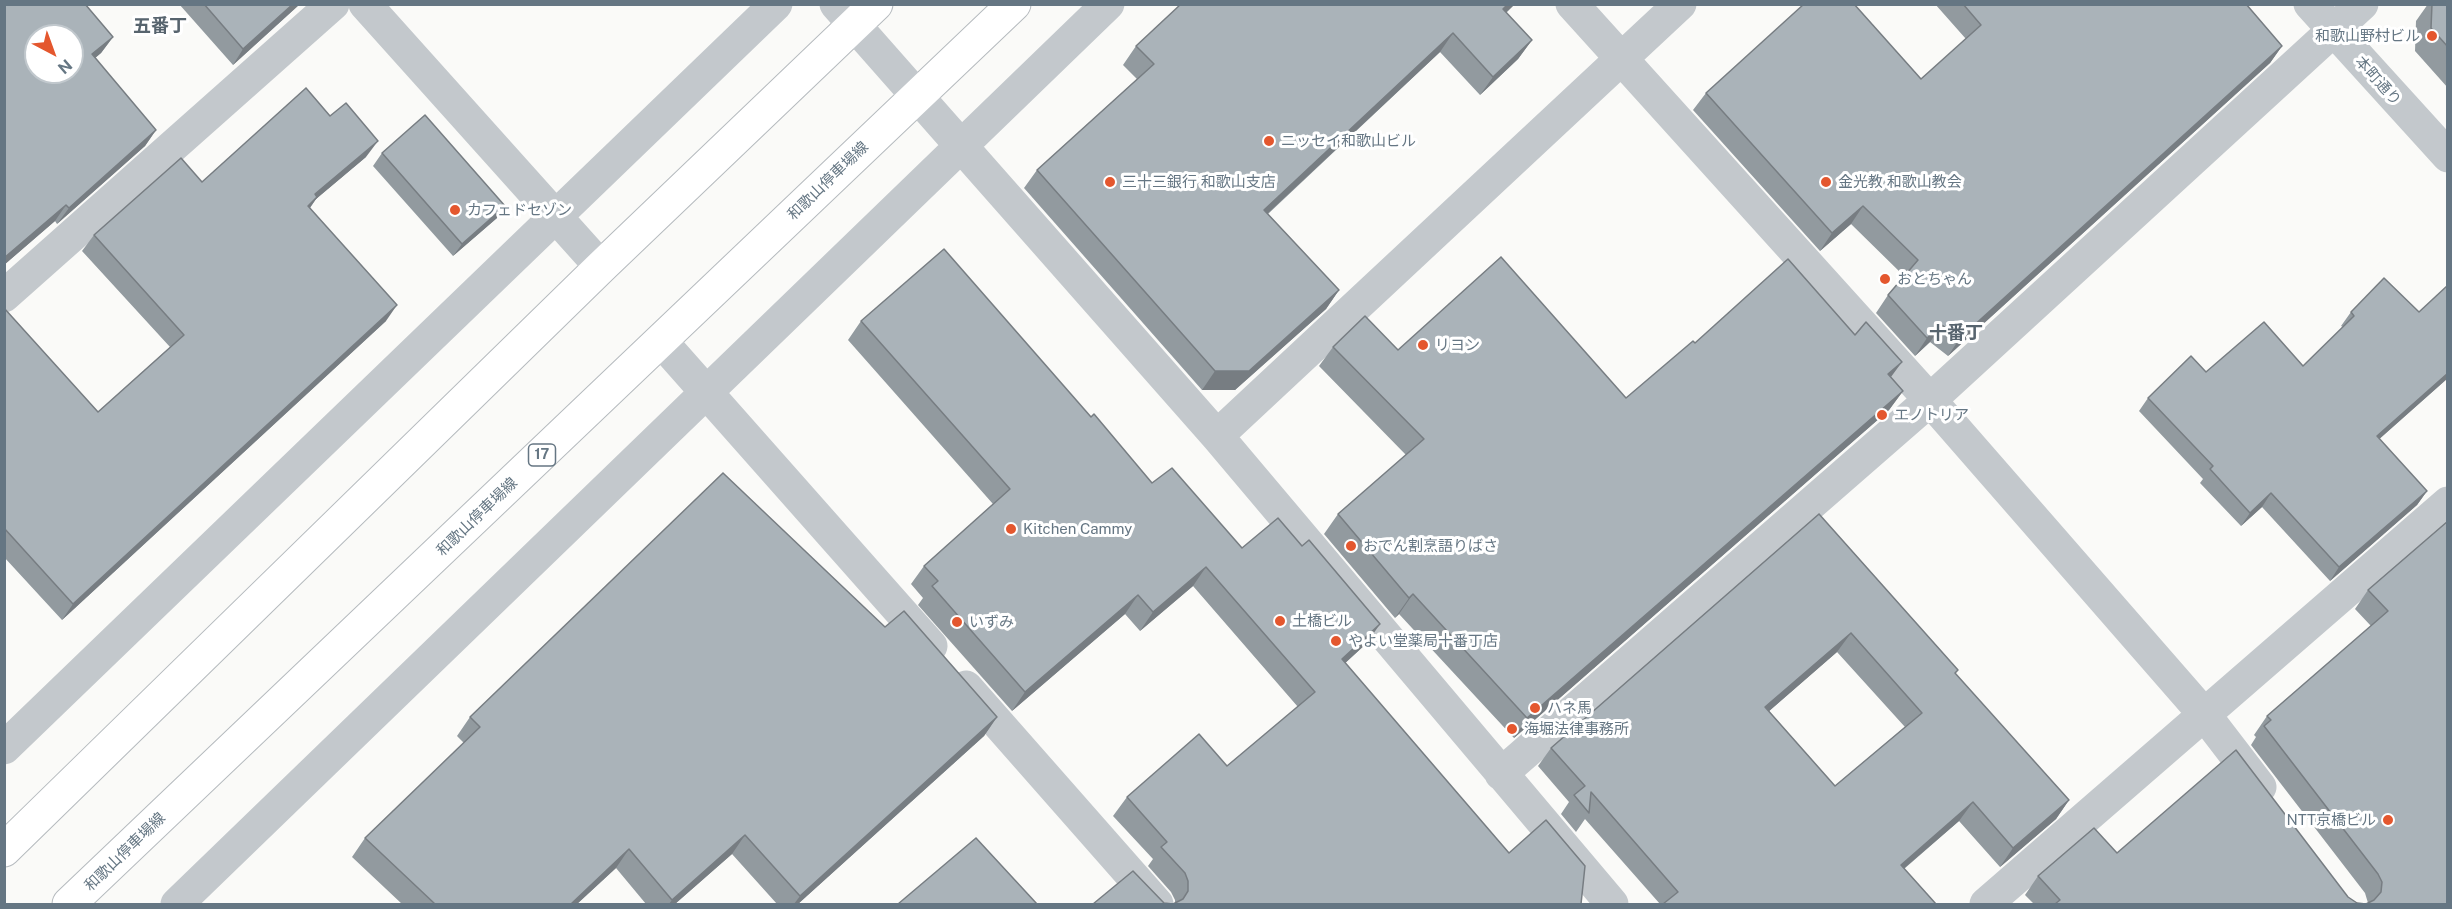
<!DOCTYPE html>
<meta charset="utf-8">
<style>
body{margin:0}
#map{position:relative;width:2452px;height:909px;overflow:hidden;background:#fafaf8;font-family:"Public Sans",sans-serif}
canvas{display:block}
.frame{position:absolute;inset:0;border:6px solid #657683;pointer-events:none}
.north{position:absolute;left:24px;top:24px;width:60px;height:60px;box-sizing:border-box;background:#fff;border:2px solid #c1c8cd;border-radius:50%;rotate:139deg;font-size:16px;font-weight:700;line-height:24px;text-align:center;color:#657683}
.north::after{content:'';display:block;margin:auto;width:21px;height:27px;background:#e4572e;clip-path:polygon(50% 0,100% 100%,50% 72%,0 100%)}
</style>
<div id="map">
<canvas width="2452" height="909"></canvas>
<div class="frame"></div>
<div class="north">N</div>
</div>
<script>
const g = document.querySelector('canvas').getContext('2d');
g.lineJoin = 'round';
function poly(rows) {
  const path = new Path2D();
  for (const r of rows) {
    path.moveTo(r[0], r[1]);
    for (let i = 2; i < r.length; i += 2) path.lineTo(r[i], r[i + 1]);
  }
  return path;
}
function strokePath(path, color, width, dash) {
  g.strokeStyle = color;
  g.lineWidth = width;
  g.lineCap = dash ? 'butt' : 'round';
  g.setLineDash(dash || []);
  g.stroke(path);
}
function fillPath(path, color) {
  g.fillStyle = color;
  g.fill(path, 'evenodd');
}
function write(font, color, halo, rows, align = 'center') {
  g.font = font + ' "Public Sans","Noto Sans JP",sans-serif';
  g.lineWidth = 6;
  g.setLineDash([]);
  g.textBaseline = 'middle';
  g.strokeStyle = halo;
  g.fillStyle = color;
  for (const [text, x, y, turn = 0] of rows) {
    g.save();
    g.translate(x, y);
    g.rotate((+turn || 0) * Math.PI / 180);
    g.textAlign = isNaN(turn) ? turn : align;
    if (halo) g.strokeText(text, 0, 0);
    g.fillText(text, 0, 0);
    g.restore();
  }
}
const major = poly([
 [4,850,601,267,876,4],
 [69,904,1014,4]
]);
strokePath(major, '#b5babe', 35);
strokePath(poly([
 [365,4,601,267],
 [836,4,1217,436,1612,904],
 [1572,4,1930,400,2204,714,2260,787],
 [2310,4,2448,156],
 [4,296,333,4],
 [661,341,931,646],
 [1217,436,1680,4],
 [966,687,1157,904],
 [4,748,776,4],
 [1501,774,1930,400,2362,4],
 [177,904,1108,4],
 [1986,904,2448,503]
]), '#c3c8cc', 33);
strokePath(major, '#fff', 33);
fillPath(poly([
 [4,4,113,37,101,53,95,58,156,130,145,146,57,224,55,221,4,265],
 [179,4,300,4,233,65],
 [1181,4,1515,4,1506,13,1532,40,1518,59,1480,95,1440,52,1268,214,1339,290,1326,309,1235,390,1202,390,1024,188,1037,170,1137,79,1123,65,1136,46],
 [1935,4,2246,4,2282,46,2270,63,1948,356,1930,342,1915,356,1876,313,1888,295,1904,276,1851,224,1820,251,1693,110,1706,93,1921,79,1966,39],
 [2428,4,2448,4,2448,88,2415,51,2416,21],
 [382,153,505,206,497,218,453,256,373,166],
 [366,157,316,199,310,208,386,321,62,620,4,557,4,308,98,412,170,347,82,251,94,235,202,182],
 [2448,285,2448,378,2379,439,2427,491,2417,505,2330,581,2262,507,2241,526,2200,483,2203,479,2139,411,2148,398,2206,372,2303,366,2343,327,2341,326,2351,312,2419,312],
 [861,321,1091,417,1152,483,1242,548,1367,643,1345,663,1509,853,1581,904,1093,904,1164,903,1173,904,1175,903,1175,900,1171,892,1148,866,1153,859,1113,816,1127,797,1227,766,1298,707,1193,586,1140,631,1125,614,1012,711,918,605,923,598,911,584,924,566,993,504,848,340],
 [1695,343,1891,377,1903,391,1889,410,1514,738,1399,614,1395,618,1324,534,1338,514,1406,455,1319,366,1333,347,1398,350,1626,398],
 [1819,514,1958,670,1955,674,2069,800,2056,819,2000,867,1959,821,1904,869,1936,904,1660,904,1585,819,1576,832,1561,814,1569,802,1538,766,1551,748],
 [1837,652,1905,727,1835,786,1769,711],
 [2448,521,2448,904,2034,904,2025,895,2038,876,2117,853,2348,897,2357,903,2366,904,2368,903,2365,893,2251,745,2256,737,2254,735,2267,716,2371,626,2355,609,2368,590],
 [885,627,997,717,984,736,798,904,777,904,732,854,675,904,646,904,616,868,577,904,402,904,352,857,365,838,464,743,457,736,470,717]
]), '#929a9f');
fillPath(poly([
 [293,4,300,4,233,65,243,49],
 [1508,4,1515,4,1489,28,1503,9],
 [1453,33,1440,52,1251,229,1264,210],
 [113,37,101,53,81,70,92,54],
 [1532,40,1518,59,1480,95,1493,77],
 [2282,46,2270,63,1948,356,1960,338],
 [156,130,145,146,57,224,69,208],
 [378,141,366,157,316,199,306,213,296,222,315,194],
 [66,205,55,221,4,265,4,258],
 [505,206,497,218,453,256,462,244],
 [1863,206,1851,224,1820,251,1832,233],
 [1339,290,1326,309,1235,390,1202,390,1215,371],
 [397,305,386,321,62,620,73,604],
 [1942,325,1930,342,1915,356,1927,338],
 [1902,362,1888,381,1888,374],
 [2448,373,2448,378,2367,450,2377,436],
 [1903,391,1889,410,1514,738,1527,718],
 [2427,491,2417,505,2330,581,2339,567],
 [2271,493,2262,507,2241,526,2250,513],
 [1206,567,1193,586,1140,631,1153,612],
 [1413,594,1399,614,1395,618,1409,598],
 [1138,595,1125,614,1012,711,1025,692],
 [1380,624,1367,643,1329,678,1342,659],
 [1851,633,1837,652,1752,726,1765,707],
 [997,717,984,736,798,904,794,904,800,896],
 [2069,800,2056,819,2000,867,2013,848],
 [1973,802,1959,821,1887,883,1901,865],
 [745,835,732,854,675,904,669,904,672,900],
 [629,849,616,868,577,904,571,904]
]), '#777d82');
const building = poly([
 [4,4,85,4,113,37,92,54,156,130,69,208,66,205,4,258,4,4],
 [36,36,72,36,72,72,36,72,36,36],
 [204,4,293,4,243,49,204,4],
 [1181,4,1508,4,1503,9,1532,40,1493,77,1453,33,1264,210,1339,290,1249,371,1215,371,1037,170,1154,64,1136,46,1181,4],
 [1804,4,1854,4,1921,79,1981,25,1963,4,2246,4,2282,46,1960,338,1942,325,1927,338,1888,295,1918,260,1863,206,1832,233,1706,93,1804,4],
 [2432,4,2448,4,2448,47,2431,28,2432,4],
 [306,88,330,116,346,103,378,141,315,194,317,197,308,206,397,305,73,604,4,528,4,308,98,412,184,335,94,235,181,158,202,182,306,88],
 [425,115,505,206,462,244,382,153,425,115],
 [944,249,1091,417,1094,414,1152,483,1172,468,1242,548,1278,518,1302,546,1309,540,1380,624,1342,659,1509,853,1546,820,1585,866,1581,904,1093,904,1133,871,1164,903,1173,904,1183,899,1188,891,1188,881,1185,873,1161,847,1167,842,1127,797,1199,734,1227,766,1315,692,1206,567,1153,612,1138,595,1025,692,932,586,938,581,924,566,1010,489,861,321,944,249],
 [1501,257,1626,398,1693,341,1695,343,1788,259,1855,335,1866,322,1902,362,1888,374,1903,391,1527,718,1413,594,1409,598,1338,514,1424,439,1333,347,1365,316,1398,350,1501,257],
 [2384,278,2419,312,2448,285,2448,373,2377,436,2427,491,2339,567,2271,493,2250,513,2210,469,2213,466,2148,398,2191,356,2206,372,2264,322,2303,366,2354,316,2351,312,2384,278],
 [723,473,885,627,904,611,997,717,800,896,745,835,672,900,629,849,571,904,435,904,365,838,480,727,470,717,723,473],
 [1819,514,1958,670,1955,673,2069,800,2013,848,1973,802,1901,865,1936,904,1663,904,1678,892,1591,792,1589,813,1574,795,1585,786,1551,748,1819,514],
 [1851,633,1922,713,1835,786,1765,707,1851,633],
 [2448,521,2448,904,2055,904,2060,900,2038,876,2094,828,2117,853,2236,750,2348,897,2357,903,2366,904,2374,900,2381,892,2382,882,2378,874,2264,726,2271,720,2267,716,2388,611,2368,590,2448,521],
 [976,838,1037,904,898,904,976,838]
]);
fillPath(building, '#aab3b9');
strokePath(building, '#777d82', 1.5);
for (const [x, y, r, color] of [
 [2432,36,6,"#e4572e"],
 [1269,141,6,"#e4572e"],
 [1110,182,6,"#e4572e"],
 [1826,182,6,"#e4572e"],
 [455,210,6,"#e4572e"],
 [1885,279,6,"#e4572e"],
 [1423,345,6,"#e4572e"],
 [1882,415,6,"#e4572e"],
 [1011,529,6,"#e4572e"],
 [1351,546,6,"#e4572e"],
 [1280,621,6,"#e4572e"],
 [957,622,6,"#e4572e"],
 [1336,641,6,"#e4572e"],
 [1535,708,6,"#e4572e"],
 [1512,729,6,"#e4572e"],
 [2388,820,6,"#e4572e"]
]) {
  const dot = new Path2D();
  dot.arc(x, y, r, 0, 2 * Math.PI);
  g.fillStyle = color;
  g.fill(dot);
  strokePath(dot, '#fff', 2);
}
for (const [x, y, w] of [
 [542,455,27]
]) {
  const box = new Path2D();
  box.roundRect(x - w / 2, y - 11, w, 22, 4.5);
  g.fillStyle = '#fff';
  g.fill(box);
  strokePath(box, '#657683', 1.5);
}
write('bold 14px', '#657683', null, [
 ["17",542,455]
]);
write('15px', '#657683', '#fff', [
 ["和歌山野村ビル",2420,36,"right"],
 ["ニッセイ和歌山ビル",1281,141],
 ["三十三銀行 和歌山支店",1122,182],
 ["金光教 和歌山教会",1838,182],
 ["カフェドセゾン",467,210],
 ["おとちゃん",1897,279],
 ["リヨン",1435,345],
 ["エノトリア",1894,415],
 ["Kitchen Cammy",1023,529],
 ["おでん割烹語りばさ",1363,546],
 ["土橋ビル",1292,621],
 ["いずみ",969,622],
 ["やよい堂薬局十番丁店",1348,641],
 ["ハネ馬",1547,708],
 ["海堀法律事務所",1524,729],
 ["NTT京橋ビル",2376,820,"right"]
], 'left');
write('15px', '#657683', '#fff', [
 ["本町通り",2378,81,48],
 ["和歌山停車場線",828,181,-44],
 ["和歌山停車場線",477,517,-44],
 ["和歌山停車場線",125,852,-44]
]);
write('bold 18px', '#57646e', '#fff', [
 ["五番丁",160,26],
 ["十番丁",1956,333]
]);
</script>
